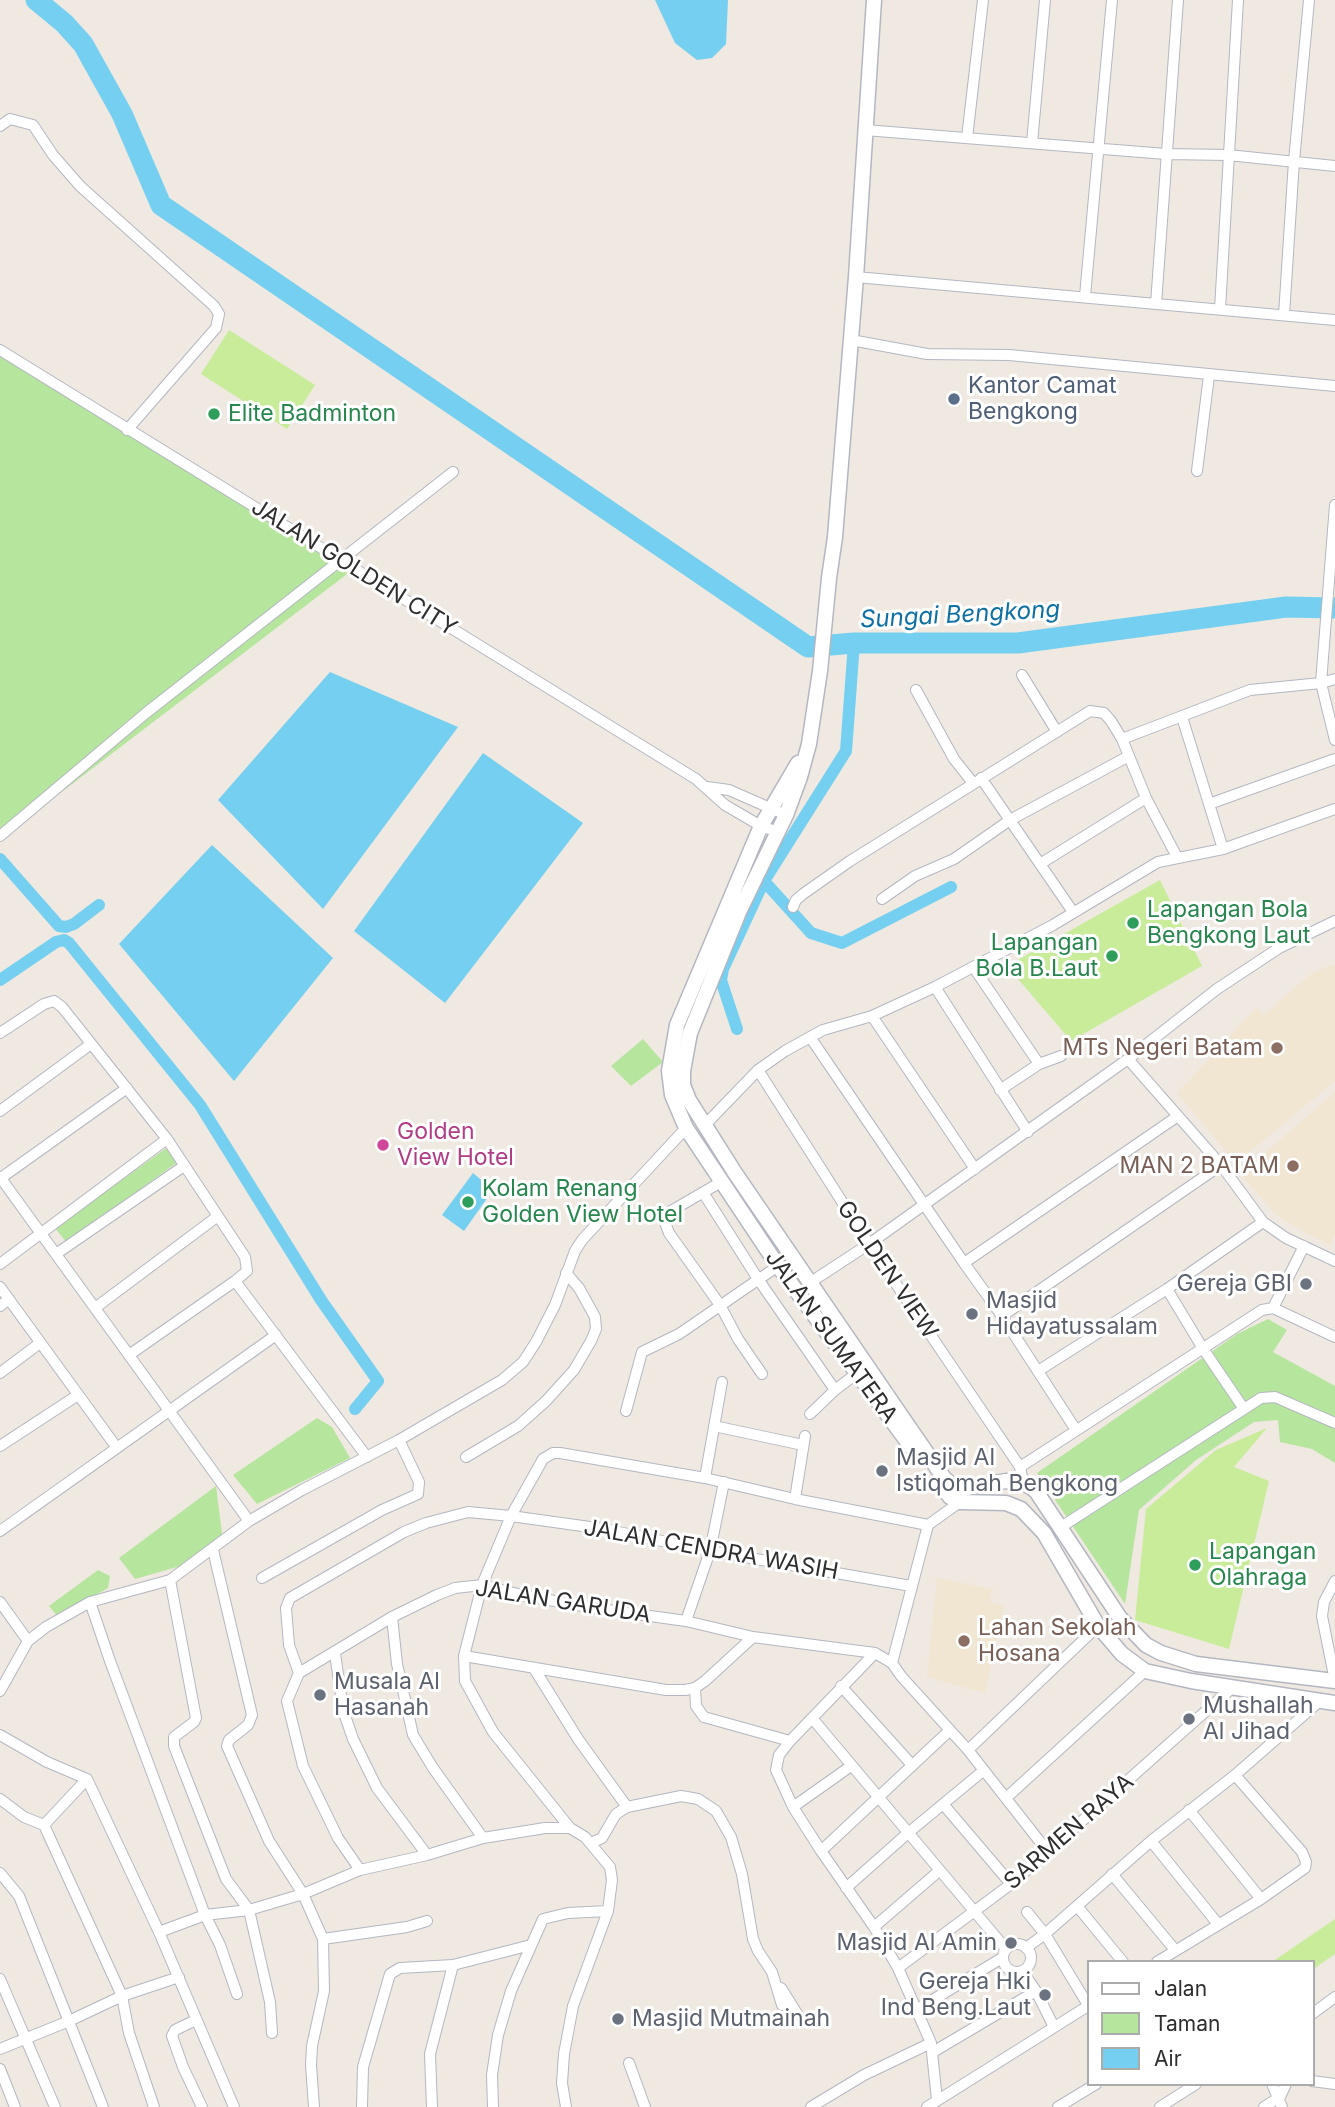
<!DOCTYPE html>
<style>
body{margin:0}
#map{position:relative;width:1335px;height:2107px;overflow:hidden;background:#efe9e1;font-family:Inter,sans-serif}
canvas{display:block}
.legend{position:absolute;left:1087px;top:1960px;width:228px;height:126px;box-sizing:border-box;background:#fff;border:2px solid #ababab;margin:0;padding:9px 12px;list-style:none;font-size:21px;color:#2e2e2e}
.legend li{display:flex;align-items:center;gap:14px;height:35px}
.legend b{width:35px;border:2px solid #ababab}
</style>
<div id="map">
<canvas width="1335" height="2107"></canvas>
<ul class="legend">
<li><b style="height:9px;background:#fff"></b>Jalan</li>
<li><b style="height:19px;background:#b6e59e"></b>Taman</li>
<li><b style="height:19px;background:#75cff0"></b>Air</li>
</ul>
</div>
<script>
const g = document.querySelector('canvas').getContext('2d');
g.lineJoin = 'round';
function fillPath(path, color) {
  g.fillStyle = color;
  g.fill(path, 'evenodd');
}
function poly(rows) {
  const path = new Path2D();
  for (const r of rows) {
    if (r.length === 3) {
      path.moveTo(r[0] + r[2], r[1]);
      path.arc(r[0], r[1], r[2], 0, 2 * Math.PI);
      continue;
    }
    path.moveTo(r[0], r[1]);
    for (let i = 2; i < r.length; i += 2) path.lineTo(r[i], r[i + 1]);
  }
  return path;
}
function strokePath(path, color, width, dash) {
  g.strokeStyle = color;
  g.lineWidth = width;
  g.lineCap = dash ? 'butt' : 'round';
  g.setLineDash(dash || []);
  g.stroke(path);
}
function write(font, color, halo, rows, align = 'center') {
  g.font = font + ' Inter,sans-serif';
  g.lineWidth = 6;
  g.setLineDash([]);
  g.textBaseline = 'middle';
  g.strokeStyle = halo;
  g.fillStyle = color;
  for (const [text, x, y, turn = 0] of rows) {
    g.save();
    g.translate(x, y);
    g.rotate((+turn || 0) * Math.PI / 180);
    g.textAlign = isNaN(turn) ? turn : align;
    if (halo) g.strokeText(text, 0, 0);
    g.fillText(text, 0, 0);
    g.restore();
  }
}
fillPath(poly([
 [1335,964,1335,1081,1236,1163,1177,1093,1256,1008,1264,1015,1312,973],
 [1335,1092,1335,1234,1330,1246,1277,1216,1241,1174],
 [937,1578,992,1589,990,1602,1004,1606,985,1693,927,1677]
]), '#f0e6d1');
fillPath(poly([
 [0,353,351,571,0,839],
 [643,1039,663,1062,631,1086,611,1066],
 [172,1144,182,1159,66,1242,55,1228],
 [1268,1319,1287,1330,1273,1352,1335,1386,1335,1463,1312,1449,1280,1442,1278,1420,1254,1422,1196,1460,1139,1510,1125,1604,1037,1473,1237,1334],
 [317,1418,332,1427,350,1458,257,1504,233,1475],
 [216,1486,222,1534,184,1565,135,1579,119,1558],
 [98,1570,110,1576,108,1588,58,1617,49,1606]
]), '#b6e59e');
fillPath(poly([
 [229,330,315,385,287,429,201,374],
 [1160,880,1202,966,1071,1041,1007,966],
 [1267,1428,1234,1467,1269,1481,1229,1649,1135,1620,1146,1509,1216,1450],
 [1335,1919,1335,1954,1312,1970,1312,1962,1272,1962]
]), '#c9ec9a');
fillPath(poly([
 [655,0,728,0,726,44,712,58,697,60,675,43],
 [330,672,458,727,323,909,218,800],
 [483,753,583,823,445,1003,354,931],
 [212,845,333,958,234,1081,119,944],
 [473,1173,493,1190,464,1231,442,1215]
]), '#75cff0');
strokePath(poly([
 [854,643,846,751,764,881,811,933,842,943,951,887],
 [0,859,59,926,66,927,74,924,99,905],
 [0,980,56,942,64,940,69,943,200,1105,321,1300,378,1381,355,1409],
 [737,1029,721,980,723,969,764,881]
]), '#75cff0', 12);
strokePath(poly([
 [36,0,64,23,83,44,122,114,161,205,808,647,854,643,1018,643,1286,607,1335,608]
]), '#75cff0', 21);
const street = poly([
 [0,126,10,119,33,125,53,155,80,186,214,306,219,314,216,328,127,430],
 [865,130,1166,154,1228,155,1335,166],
 [967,138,983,0],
 [1032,143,1045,0],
 [856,277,1335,320],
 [1085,296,1112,0],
 [1156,304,1178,0],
 [1220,309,1238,0],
 [1284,315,1294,161,1309,0],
 [851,340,927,354,1009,355,1335,386],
 [0,350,696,779,725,805,761,826,778,832],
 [1197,471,1209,376],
 [1335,505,1321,683,1335,740],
 [1022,675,1057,732],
 [916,690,954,759,973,783],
 [1182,717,1223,849],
 [1122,739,1250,690,1321,683,1335,679],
 [981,778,1073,912],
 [707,787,729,790,786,815],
 [1209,804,1335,759],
 [0,836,146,713,453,472],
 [1040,864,1146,798],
 [882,899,915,876,954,859,1010,820,1129,756],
 [793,907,796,900,803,894,850,861,1090,711,1104,713,1111,721,1122,739,1146,798,1177,857],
 [974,968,1039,1064],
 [935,987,1028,1132],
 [872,1016,975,1169],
 [0,1033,44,1004,54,1001,62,1007,167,1139,245,1257,247,1271,235,1281],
 [810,1037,964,1263,1002,1316,1076,1430],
 [1128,1059,1217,989,1279,948,1335,921],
 [758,1070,869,1244,1020,1467],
 [1000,1090,1039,1064,1061,1056],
 [0,1111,91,1044],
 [704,1126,758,1070,785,1051,823,1030,872,1016,935,987,1053,925,1158,862,1223,849,1335,809],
 [0,1177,249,1521],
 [1,1178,127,1088],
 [721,1182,671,1211,665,1215,664,1220,669,1233,720,1305,738,1339,762,1374],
 [704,1194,758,1279,835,1390],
 [56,1254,184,1166],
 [964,1263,1178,1116],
 [0,1264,167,1139],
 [811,1282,869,1244,1128,1059,1221,1165,1263,1222,1286,1238,1335,1261],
 [0,1287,117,1448],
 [1167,1289,1202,1347,1244,1409],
 [0,1306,9,1299],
 [95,1308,218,1216],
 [1273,1308,1304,1246],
 [1002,1316,1221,1165],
 [129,1355,235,1281,367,1457],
 [1038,1371,1167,1289,1263,1222],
 [0,1373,40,1343],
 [626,1411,642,1352,679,1334,778,1266],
 [810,1414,835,1390,860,1371],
 [714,1426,803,1445],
 [0,1446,78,1395],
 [466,1457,518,1426,546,1401,574,1370,591,1341,596,1329,595,1317,579,1288,566,1273],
 [705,1478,722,1382],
 [1023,1482,1020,1467,1262,1310,1273,1308,1335,1337],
 [795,1499,805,1436],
 [960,1502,928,1525,892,1663,901,1676,968,1750,1048,1852],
 [1061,1527,1261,1398,1275,1397,1335,1423],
 [0,1531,276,1335],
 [213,1550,252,1715,248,1725,229,1740,227,1746,269,1841,303,1894,323,1939,407,1927,427,1921],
 [262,1578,382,1510,418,1494,419,1482,399,1440],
 [170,1580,196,1718,194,1722,174,1737,174,1746,226,1879,249,1910,270,2002,272,2033],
 [0,1602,28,1641],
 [90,1602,110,1661,205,1915,220,1945,237,1994],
 [392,1617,397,1664,413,1735,433,1768,483,1838],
 [686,1621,710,1551,724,1482],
 [335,1653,343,1710,353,1739,377,1788,427,1855],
 [875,1653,790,1741,779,1755,776,1770,793,1807,821,1851,874,1927,898,1968,931,2043,937,2100],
 [464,1656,666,1690,685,1690,695,1688,705,1681,753,1637],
 [535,1670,578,1739,627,1807],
 [299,1673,289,1645,286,1608,290,1598,404,1532,426,1523,468,1512,511,1516,604,1529,710,1551,911,1586],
 [1335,1681,1322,1616,1324,1602,1335,1581],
 [841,1686,912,1765],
 [695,1688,696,1706,704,1717,790,1741],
 [0,1691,28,1641,46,1627,90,1602,170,1580,249,1521,302,1490,399,1440,502,1380,523,1362,536,1342,555,1305,575,1251,582,1240,686,1128],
 [812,1718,1006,1949],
 [0,1735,47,1762,87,1779,159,1932,234,2107],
 [968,1750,1098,1626],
 [1006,1798,1145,1671],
 [0,1799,24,1817,44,1825,122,1996,129,2033,154,2107],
 [943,1804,1011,1884],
 [793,1807,851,1766],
 [1189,1810,1261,1899],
 [44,1825,87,1779],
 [570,1828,493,1732,465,1681,464,1656,482,1585,511,1516,543,1459,553,1453,560,1453,705,1478,795,1499,928,1525],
 [1151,1841,1218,1924],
 [591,1843,602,1838,616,1814,627,1807,681,1796,698,1799,716,1811,731,1837,742,1874,753,1939,758,1951,772,1972,782,2005],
 [821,1851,949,1731],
 [360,1870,338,1838,303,1766,287,1701,299,1673,392,1617,437,1595,455,1588,482,1585,526,1596,600,1609,686,1621,753,1637,875,1653,892,1663],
 [0,1873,19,1896,103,2107],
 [1112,1874,1175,1950],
 [846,1888,908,1833,983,1771],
 [1077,1906,1123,1962],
 [1027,1912,1045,1934,1088,2005],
 [874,1927,939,1871],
 [159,1932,205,1915,249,1910,303,1894,360,1870,427,1855,483,1838,545,1828,570,1828,585,1837,610,1867,612,1880,608,1911,573,2006,564,2054,562,2083,566,2107],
 [1017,1958,14],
 [1026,1948,1045,1934,1151,1841,1235,1775,1321,1700],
 [1157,1962,1261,1899,1305,1868,1306,1862,1302,1852,1235,1775],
 [898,1968,1011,1884,1233,1687],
 [1023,1972,1036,1991,1054,2027],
 [0,1979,55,2107],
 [781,1988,801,2020],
 [916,2010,1002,1958],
 [1312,2014,1335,1997],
 [196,2020,175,2030,172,2036,183,2067,202,2107],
 [0,2049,69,2021,122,1996,179,1977],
 [933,2052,1036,1991],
 [629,2063,645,2107],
 [0,2069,15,2107],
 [1312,2081,1335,2084],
 [1272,2084,1282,2107],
 [314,2107,311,2065,312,2046,324,1991,323,1939],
 [362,2107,363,2067,390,1974,400,1968,453,1965],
 [432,2107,430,2054,453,1965,531,1945],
 [493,2107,492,2075,498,2035,511,1991,543,1919,568,1913,608,1911],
 [811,2107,864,2075,931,2043],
 [927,2107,1088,2006],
 [1058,2107,1096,2084],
 [1160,2107,1196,2084],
 [1264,2107,1280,2097,1286,2084]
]);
const secondary = poly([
 [874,0,856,277,835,537,829,578,820,671,809,744,800,777,786,815,739,912,690,1033,683,1071,683,1085,689,1100,735,1173,902,1417,944,1478,953,1486,961,1489,1006,1481,1023,1482,1036,1491,1120,1618,1146,1645,1161,1653,1196,1664,1335,1681],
 [798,763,761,826,677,1025,669,1071,672,1095,686,1128,778,1266,912,1448],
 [938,1481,950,1497,960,1502,1006,1503,1021,1509,1044,1533,1098,1626,1122,1654,1145,1671,1191,1681,1335,1703]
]);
strokePath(street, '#b4b7c1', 12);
strokePath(secondary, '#b4b7c1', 17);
strokePath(street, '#fff', 10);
strokePath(secondary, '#fff', 14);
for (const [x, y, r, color] of [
 [954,399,7,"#5c6f8a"],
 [214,414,7,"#2e9e5b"],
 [1133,923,7,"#2e9e5b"],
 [1112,956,7,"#2e9e5b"],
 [1277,1048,7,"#8d6e63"],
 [383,1145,7,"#d1479c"],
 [1293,1166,7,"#8d6e63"],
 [468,1202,7,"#2e9e5b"],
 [1306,1284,7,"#6b7280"],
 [972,1314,7,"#6b7280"],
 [882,1471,7,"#6b7280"],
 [1195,1565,7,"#2e9e5b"],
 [964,1641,7,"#8d6e63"],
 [320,1695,7,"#6b7280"],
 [1189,1719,7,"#6b7280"],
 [1011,1943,7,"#6b7280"],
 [1045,1995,7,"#6b7280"],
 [618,2019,7,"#6b7280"]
]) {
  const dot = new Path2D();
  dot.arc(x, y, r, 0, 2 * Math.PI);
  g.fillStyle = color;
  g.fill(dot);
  strokePath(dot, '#fff', 2.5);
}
write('23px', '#4e5e75', '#fff', [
 ["Kantor Camat",968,386],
 ["Bengkong",968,412]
], 'left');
write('23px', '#27864d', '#fff', [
 ["Elite Badminton",228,414],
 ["Lapangan Bola",1147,910],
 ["Bengkong Laut",1147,936],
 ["Lapangan",1098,943,"right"],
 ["Bola B.Laut",1098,969,"right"],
 ["Kolam Renang",482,1189],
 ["Golden View Hotel",482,1215],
 ["Lapangan",1209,1552],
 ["Olahraga",1209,1578]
], 'left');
write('23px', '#2e2e2e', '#fff', [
 ["JALAN GOLDEN CITY",354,568,32],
 ["GOLDEN VIEW",887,1270,56],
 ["JALAN SUMATERA",831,1337,54],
 ["JALAN CENDRA WASIH",711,1550,10],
 ["JALAN GARUDA",563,1602,9],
 ["SARMEN RAYA",1069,1832,-41]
]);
write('23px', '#785e54', '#fff', [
 ["MTs Negeri Batam",1263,1048],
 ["MAN 2 BATAM",1279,1166],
 ["Lahan Sekolah",978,1628,"left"],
 ["Hosana",978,1654,"left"]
], 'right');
write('23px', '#b23c85', '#fff', [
 ["Golden",397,1132],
 ["View Hotel",397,1158]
], 'left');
write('23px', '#5b616d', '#fff', [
 ["Gereja GBI",1292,1284,"right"],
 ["Masjid",986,1301],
 ["Hidayatussalam",986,1327],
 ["Masjid Al",896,1458],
 ["Istiqomah Bengkong",896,1484],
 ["Musala Al",334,1682],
 ["Hasanah",334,1708],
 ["Mushallah",1203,1706],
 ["Al Jihad",1203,1732],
 ["Masjid Al Amin",997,1943,"right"],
 ["Gereja Hki",1031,1982,"right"],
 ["Ind Beng.Laut",1031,2008,"right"],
 ["Masjid Mutmainah",632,2019]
], 'left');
write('italic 24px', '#0d6fa3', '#fff', [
 ["Sungai Bengkong",960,615,-3]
]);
</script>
